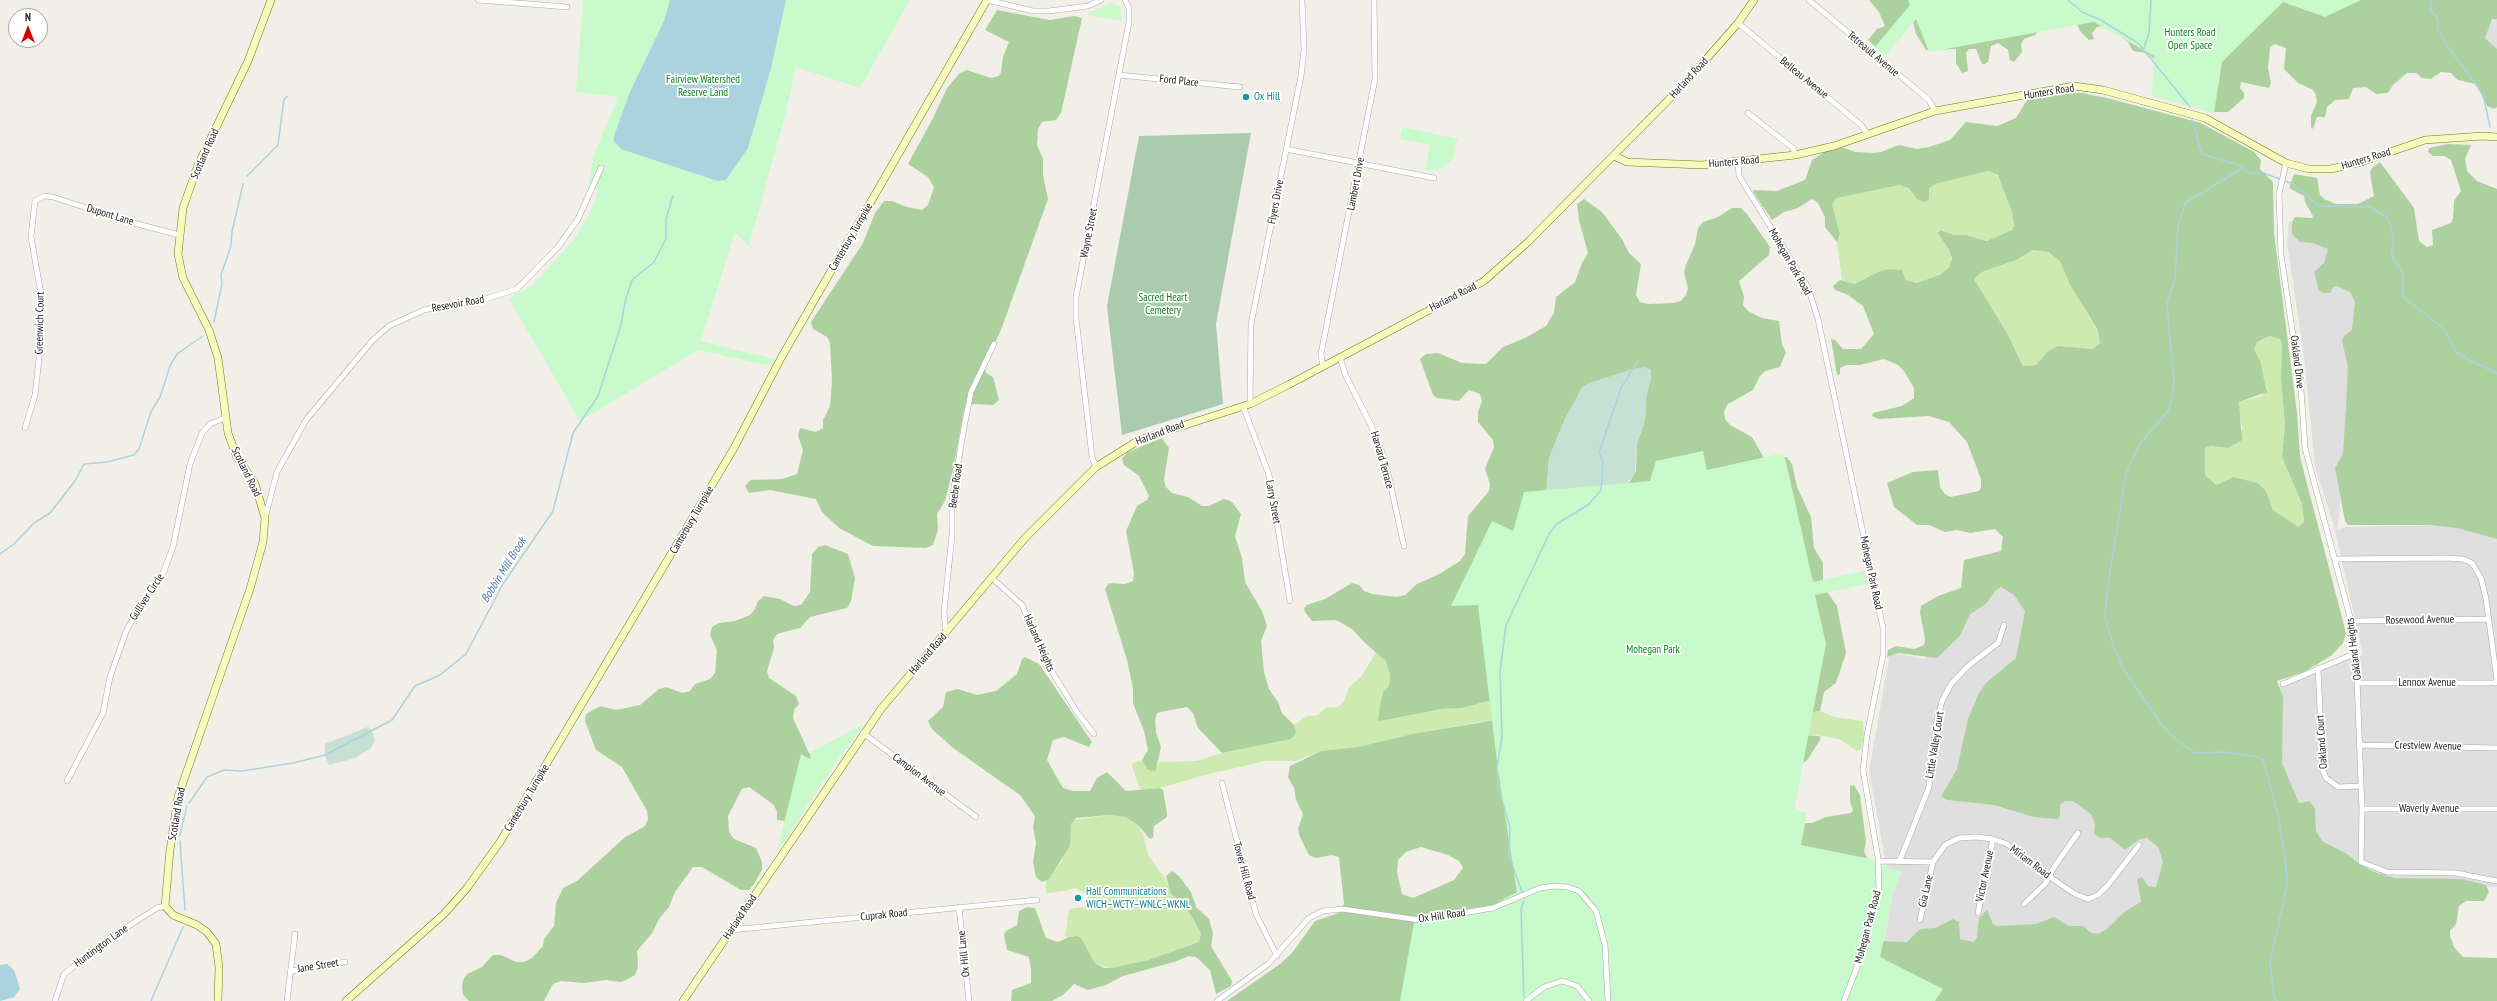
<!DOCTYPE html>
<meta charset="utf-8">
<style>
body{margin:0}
#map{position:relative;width:2497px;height:1001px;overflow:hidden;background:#f2efe9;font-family:"PT Sans Narrow",sans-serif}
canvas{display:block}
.north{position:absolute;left:8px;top:8px;width:40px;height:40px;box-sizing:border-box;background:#fff;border:1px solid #a7a7a7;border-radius:50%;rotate:0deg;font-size:11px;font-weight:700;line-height:16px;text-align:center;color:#222}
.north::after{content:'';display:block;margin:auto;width:14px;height:18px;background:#d40000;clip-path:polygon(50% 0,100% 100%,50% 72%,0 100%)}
</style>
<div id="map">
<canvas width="2497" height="1001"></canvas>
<div class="north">N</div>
</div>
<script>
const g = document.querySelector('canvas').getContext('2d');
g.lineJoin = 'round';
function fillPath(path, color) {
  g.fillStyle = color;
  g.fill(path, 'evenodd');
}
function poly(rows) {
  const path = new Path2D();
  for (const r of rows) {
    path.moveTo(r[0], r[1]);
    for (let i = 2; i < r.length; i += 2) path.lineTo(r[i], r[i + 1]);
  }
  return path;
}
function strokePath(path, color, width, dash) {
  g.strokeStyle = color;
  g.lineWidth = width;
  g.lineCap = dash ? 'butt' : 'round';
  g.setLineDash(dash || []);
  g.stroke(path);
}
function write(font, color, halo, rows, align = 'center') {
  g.font = font + ' "PT Sans Narrow",sans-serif';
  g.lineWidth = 3.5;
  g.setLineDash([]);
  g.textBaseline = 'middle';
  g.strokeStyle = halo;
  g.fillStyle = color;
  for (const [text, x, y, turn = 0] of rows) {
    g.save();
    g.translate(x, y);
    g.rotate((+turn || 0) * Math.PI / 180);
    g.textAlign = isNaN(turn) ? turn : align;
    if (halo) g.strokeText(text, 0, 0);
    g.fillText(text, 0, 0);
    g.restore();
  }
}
fillPath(poly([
 [2497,0,2497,54,2481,41],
 [2373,212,2337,530,2346,527,2497,524,2497,887,2261,888,2262,697,2288,682,2339,661,2363,655,2335,530,2315,466,2305,364,2287,242,2289,221,2323,230],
 [1997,586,2018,591,2032,621,2073,794,2149,829,2175,864,2154,905,2106,939,1976,944,1884,941,1892,897,1901,872,1887,869,1869,771,1890,652,1923,659,1953,644,1972,605]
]), '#e0dfdf');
fillPath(poly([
 [1990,171,1997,175,2005,190,2012,212,2014,226,2012,230,1989,241,1966,235,1954,235,1940,230,1938,231,1941,237,1951,254,1951,263,1942,273,1917,283,1906,280,1902,270,1878,272,1853,284,1842,280,1837,242,1840,234,1832,205,1835,198,1900,185,1907,188,1918,200,1926,202,1929,200,1928,189,1930,186,1947,180],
 [2033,250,2047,252,2060,261,2070,285,2097,331,2100,343,2093,349,2058,346,2048,351,2036,365,2023,366,2007,333,1974,279,1982,272,2016,260],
 [2270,336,2280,339,2282,344,2281,379,2285,425,2282,457,2302,504,2304,522,2298,528,2273,510,2266,491,2255,482,2230,478,2216,485,2205,475,2205,448,2211,446,2225,448,2233,446,2243,429,2238,408,2239,402,2262,396,2267,388,2254,349,2257,342],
 [1377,651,1386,661,1390,671,1389,686,1383,692,1380,706,1380,721,1442,709,1462,708,1496,699,1813,712,1820,711,1834,717,1863,721,1864,737,1861,749,1857,751,1839,739,1817,735,1478,722,1358,747,1321,751,1296,761,1265,761,1201,776,1160,788,1142,790,1139,786,1132,766,1133,763,1142,760,1148,770,1152,771,1156,770,1159,762,1197,761,1222,753,1291,739,1295,729,1294,725,1307,716,1318,715,1327,707,1338,707,1344,702,1349,687,1361,677],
 [1109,815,1125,817,1137,824,1143,834,1148,855,1166,880,1174,897,1183,904,1192,917,1201,934,1199,942,1148,960,1112,969,1095,963,1081,938,1073,936,1065,938,1069,909,1089,906,1087,894,1075,888,1066,891,1046,893,1046,881,1061,863,1063,856,1070,846,1070,827,1073,820]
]), '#cdebb0');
fillPath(poly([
 [1869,0,2497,0,2497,19,2492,19,2485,38,2497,49,2497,107,2494,109,2487,106,2476,84,2458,80,2451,73,2441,72,2431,79,2422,78,2416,73,2407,73,2393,85,2388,93,2376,94,2366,87,2353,88,2349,99,2335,100,2327,107,2325,117,2317,117,2313,129,2311,127,2311,116,2317,102,2316,95,2313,90,2298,83,2284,69,2286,48,2275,44,2270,47,2268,68,2271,83,2269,88,2241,82,2240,88,2244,93,2244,98,2228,112,2214,112,2147,53,2133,51,2128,42,2106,26,2097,27,2092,33,2094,39,2089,40,2080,31,2077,24,2038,31,2035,35,2024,39,2021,44,2022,52,2014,62,2010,60,2008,50,1998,43,1991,46,1988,62,1985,64,1982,64,1976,49,1969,49,1966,53,1968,71,1962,73,1956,63,1956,49,1926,50,1916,34,1913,22,1882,53,1868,40,1877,29,1885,26,1879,12],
 [997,10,1050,20,1074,16,1082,18,1061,113,1056,120,1042,122,1038,129,1037,145,1043,159,1043,175,1048,199,1001,330,984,366,986,373,993,377,999,400,993,405,970,404,964,409,953,470,945,501,937,514,938,530,933,545,926,548,873,546,839,528,822,512,816,499,770,490,749,493,745,486,750,480,782,479,797,474,803,450,798,436,800,428,816,432,823,428,823,420,830,406,832,381,830,343,827,337,813,329,811,322,863,243,875,213,884,201,892,201,907,207,922,210,928,205,934,187,928,177,908,164,933,118,947,88,960,73,967,70,991,78,999,76,1001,72,1003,57,1009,42,985,30],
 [2064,93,2082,93,2111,99,2201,123,2254,152,2261,160,2260,169,2273,182,2274,233,2297,413,2300,457,2346,633,2343,643,2332,655,2304,672,2277,681,2283,697,2282,763,2299,803,2310,801,2315,809,2316,831,2322,841,2347,854,2361,865,2374,872,2395,878,2461,879,2486,885,2489,892,2484,901,2466,901,2459,906,2456,924,2450,931,2450,936,2454,947,2463,957,2497,958,2497,1001,1849,1001,1884,941,1907,942,1920,929,1935,928,1953,919,1959,922,1960,939,1974,942,1977,937,1979,918,1987,910,1993,924,1997,926,2036,924,2054,917,2069,926,2083,926,2091,933,2098,934,2107,929,2124,912,2141,902,2137,879,2142,877,2148,886,2156,887,2163,862,2158,847,2147,838,2140,839,2125,850,2110,838,2101,838,2094,834,2095,824,2091,814,2073,801,2065,801,2060,805,2060,816,2057,819,2034,817,1994,805,1948,800,1941,797,1957,769,1968,719,1979,693,1987,682,2016,658,2025,611,2014,595,2001,587,1996,590,1986,604,1970,614,1960,636,1937,658,1898,653,1887,657,1888,650,1896,646,1914,649,1924,645,1925,639,1920,613,1921,606,1938,596,1961,588,1964,560,2001,551,2003,537,1995,529,1970,533,1957,530,1945,532,1929,525,1917,525,1894,507,1887,483,1913,472,1938,470,1940,487,1945,494,1950,497,1979,491,1981,488,1981,479,1967,442,1949,422,1929,416,1879,419,1872,416,1873,413,1902,406,1914,398,1914,388,1904,371,1898,365,1884,359,1860,365,1847,365,1840,368,1840,374,1837,375,1831,339,1835,340,1843,349,1861,349,1874,334,1863,306,1848,295,1835,290,1833,286,1840,280,1854,284,1878,272,1889,269,1902,270,1906,280,1917,283,1941,274,1949,267,1952,258,1949,250,1938,233,1940,230,1954,235,1966,235,1987,241,2012,230,2014,226,2012,212,1998,175,1989,171,1938,183,1929,188,1929,199,1926,202,1918,200,1908,188,1900,185,1836,198,1832,205,1840,234,1837,242,1825,227,1825,217,1818,203,1812,199,1798,208,1784,212,1772,220,1753,192,1754,190,1777,191,1805,180,1812,160,1829,149,1844,148,1855,152,1874,153,1881,152,1899,145,1917,149,1929,147,1950,140,1966,122,1997,126,2016,118,2027,100],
 [2033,250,2048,252,2060,261,2070,285,2097,329,2100,343,2093,349,2058,346,2048,351,2036,365,2023,366,2007,333,1974,279,1982,272,2016,260],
 [2270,336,2280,339,2282,344,2281,379,2285,425,2282,457,2302,504,2304,522,2298,527,2273,510,2266,491,2258,483,2233,477,2216,485,2205,475,2205,448,2211,446,2228,448,2242,440,2239,402,2267,392,2260,361,2254,349,2257,342],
 [2448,144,2471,145,2465,159,2467,171,2477,181,2497,189,2497,539,2457,528,2429,525,2348,525,2345,521,2335,468,2343,454,2346,407,2348,366,2342,341,2344,336,2352,330,2355,302,2350,292,2337,286,2333,287,2330,293,2323,293,2319,291,2314,272,2324,263,2328,249,2313,243,2300,242,2292,234,2292,222,2295,217,2312,218,2313,216,2305,202,2304,196,2289,188,2294,174,2317,178,2320,195,2324,199,2336,204,2358,204,2374,196,2370,173,2372,168,2380,162,2414,208,2419,241,2427,247,2433,245,2432,230,2451,223,2453,218,2454,201,2461,191,2451,160,2444,156,2433,156,2428,152,2429,148],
 [1584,199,1602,212,1622,239,1629,253,1641,264,1636,295,1640,302,1648,304,1673,303,1681,301,1686,295,1688,288,1684,272,1686,265,1695,244,1698,228,1703,222,1718,217,1732,208,1741,208,1747,214,1770,247,1769,255,1739,281,1744,297,1743,305,1748,311,1762,318,1779,321,1782,345,1786,352,1780,367,1765,371,1760,376,1753,390,1728,404,1724,411,1725,419,1730,425,1752,437,1764,458,1787,457,1792,464,1797,487,1811,517,1814,548,1823,563,1823,586,1837,606,1846,653,1836,683,1824,692,1820,711,1813,712,1610,500,1630,481,1636,471,1637,443,1645,421,1646,397,1651,378,1633,369,1613,376,1571,409,1565,419,1549,458,1545,511,1496,699,1462,708,1442,709,1380,721,1378,720,1380,706,1383,692,1389,686,1390,675,1386,661,1365,643,1352,629,1336,620,1312,621,1305,612,1304,608,1307,605,1325,599,1352,583,1359,585,1364,591,1372,594,1397,597,1405,595,1417,584,1439,574,1460,561,1465,554,1468,516,1489,491,1490,484,1485,469,1494,447,1493,440,1478,422,1478,412,1482,401,1480,394,1469,390,1459,401,1437,398,1433,395,1420,359,1426,354,1438,353,1462,363,1486,364,1503,347,1525,338,1546,326,1554,313,1556,297,1575,282,1582,263,1588,253,1579,220,1577,204],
 [1162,438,1169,448,1164,480,1166,487,1172,493,1188,497,1202,506,1209,506,1224,499,1231,501,1241,514,1235,536,1242,558,1245,582,1262,611,1267,626,1261,641,1264,672,1269,689,1278,702,1282,713,1294,725,1296,733,1291,739,1222,753,1198,728,1193,713,1187,707,1161,712,1157,713,1155,720,1156,732,1161,747,1156,770,1152,771,1148,770,1142,760,1148,750,1144,731,1133,703,1133,688,1127,660,1105,589,1109,583,1125,584,1133,581,1134,573,1126,531,1137,506,1147,500,1149,496,1139,476,1124,465,1122,458,1128,452],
 [825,545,848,554,855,578,851,601,847,608,810,617,800,628,777,634,773,640,774,648,767,671,769,678,796,696,799,704,794,710,793,718,809,753,815,759,785,821,777,820,777,812,774,805,749,787,742,789,728,816,729,832,734,839,756,848,762,862,762,870,754,884,749,890,741,890,702,867,693,867,675,892,669,907,659,919,652,933,637,951,638,967,635,975,628,979,621,982,606,980,584,983,561,981,553,984,544,1001,469,1001,463,995,462,987,463,980,467,974,482,967,493,955,501,955,516,962,524,962,532,958,543,946,544,939,554,926,556,903,563,888,577,881,624,838,645,826,648,819,647,811,622,767,596,750,585,721,586,714,600,706,616,710,640,705,659,689,666,687,682,693,690,691,695,684,710,679,715,673,717,650,710,635,712,627,719,623,735,621,750,615,755,609,758,601,764,596,780,599,794,606,801,605,810,592,812,554,818,547],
 [1025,657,1039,664,1092,742,1089,747,1064,737,1053,740,1047,760,1063,788,1073,791,1090,791,1097,778,1107,772,1126,791,1160,788,1163,790,1167,813,1167,817,1154,826,1153,837,1150,839,1137,824,1125,817,1109,815,1076,818,1071,824,1070,846,1049,879,1042,882,1036,877,1033,862,1036,843,1033,827,1035,816,1020,795,953,748,931,728,928,721,943,707,946,692,958,689,977,695,996,691,1017,674,1022,659],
 [1502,719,1820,736,1820,740,1808,759,1796,769,1794,823,1812,823,1826,817,1851,813,1853,810,1850,802,1850,786,1854,785,1860,795,1866,842,1864,851,1870,865,1734,1001,1227,1001,1280,964,1292,953,1315,921,1339,913,1344,904,1339,857,1332,855,1316,858,1309,855,1300,837,1298,829,1303,814,1296,800,1294,788,1288,777,1290,766,1321,751,1358,747,1413,734],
 [1421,847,1448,855,1459,861,1463,868,1454,880,1413,898,1402,894,1397,872,1398,860,1406,852],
 [1172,871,1179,876,1191,892,1196,907,1209,919,1213,934,1211,946,1232,981,1231,986,1216,994,1210,970,1196,957,1189,956,1174,962,1123,976,1106,985,1088,990,1074,984,1063,995,1052,1001,1011,1001,1012,990,1031,983,1031,969,1029,957,1007,950,1004,935,1006,931,1017,925,1019,911,1027,907,1035,908,1046,938,1058,942,1069,937,1077,936,1081,938,1095,963,1104,968,1112,968,1148,960,1199,942,1201,934,1192,917,1183,904,1171,894,1166,876]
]), '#add19e');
fillPath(poly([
 [1645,367,1651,370,1651,378,1646,397,1645,421,1637,443,1635,474,1610,500,1545,511,1549,458,1565,419,1582,387,1589,383,1633,369],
 [368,727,371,729,375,740,371,748,355,758,329,765,325,756,325,744]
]), '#c6e0d4');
fillPath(poly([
 [1251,133,1216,324,1223,404,1122,435,1107,306,1139,136]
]), '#aacbaf');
fillPath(poly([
 [583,0,910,0,860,88,796,67,784,119,749,246,735,232,701,341,774,359,771,366,698,350,580,421,509,299,534,284,574,240,589,215,599,190,588,186,594,155,618,97,576,92],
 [1908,0,2361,0,2325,17,2283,2,2222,62,2214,113,2152,96,2154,56,2094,22,1929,52,1916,19,1885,56,1875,47,1910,5],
 [1111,3,1120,6,1122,21,1088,15,1088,13],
 [1403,127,1458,139,1453,159,1441,169,1425,171,1430,145,1400,139],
 [1703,451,1707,470,1784,453,1813,582,1864,571,1867,584,1815,595,1826,644,1794,810,1807,813,1801,845,1885,862,1887,869,1901,871,1892,897,1880,957,1943,989,1935,1001,1400,1001,1415,917,1493,905,1517,892,1498,770,1478,605,1451,606,1492,521,1513,531,1524,492,1650,481,1656,461],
 [864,724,834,765,777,852,801,754,810,759,811,752]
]), '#c8facc');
fillPath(poly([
 [670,0,786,0,771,68,748,148,726,180,718,181,621,149,614,141,614,136,630,92,664,21],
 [7,964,14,970,20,989,14,997,0,1001,0,965]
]), '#aad3df');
strokePath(poly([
 [2068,0,2082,12,2101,20,2139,44,2190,107],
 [2430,0,2431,9,2438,20,2438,29,2448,47,2483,94,2490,127],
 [2143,51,2149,33,2151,0],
 [2192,120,2202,154,2238,165,2251,174,2261,172,2293,184,2319,206,2370,207,2387,217,2390,224,2394,242,2391,255,2403,273,2403,297,2439,325,2448,335,2455,351,2469,360,2497,373],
 [2243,168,2185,203,2178,227,2175,279,2167,303,2174,383,2172,398,2168,411,2140,444,2126,474,2108,584,2105,617,2115,651,2124,670,2162,725,2176,740,2195,753,2225,752,2257,757,2263,760,2278,814,2286,862,2287,886,2270,961,2274,998,2277,1001],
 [247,176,278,145,284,99,288,96],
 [214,322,222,284,221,275,231,246,232,232,243,184],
 [0,554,14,544,34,523,50,513,75,481,84,464,107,462,134,455,139,449,151,412,160,397,170,366,177,354,203,336],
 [189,803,207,777,224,770,242,771,293,763,325,755,392,720,415,686,440,675,466,654,503,584,553,511,573,433,598,396,621,325,625,302,632,280,654,262,666,239,666,219,673,196],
 [180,835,187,806],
 [180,841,185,910],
 [1522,892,1509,856,1510,827,1498,786,1497,767,1502,737,1500,672,1506,625,1549,534,1557,524,1589,504,1601,490,1603,463,1599,452,1621,388,1638,361],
 [1524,901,1521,909,1524,997],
 [151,1001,183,927]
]), '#aad3df', 1.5);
const street = poly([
 [478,0,567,7],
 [987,0,1033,11,1049,11,1088,6,1101,0],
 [1809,0,1929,100,1935,111],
 [1738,23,1861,125,1867,134],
 [1119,75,1240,87],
 [1748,113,1793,148,1795,155],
 [1286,149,1434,178],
 [1738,162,1739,176,1808,287,1818,319,1883,628,1883,655,1867,735,1863,770,1878,858,1879,889,1856,970,1844,1001],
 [2286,163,2279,194,2281,255,2301,389,2305,448,2351,621,2356,653,2362,809,2361,862,2387,872,2456,873,2497,881],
 [1340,357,1345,374,1372,427,1385,460,1404,546],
 [1323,367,1321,354,1375,79,1374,0],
 [1250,404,1251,324,1301,76,1304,49,1302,0],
 [1243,406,1269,475,1290,601],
 [25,428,35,395,39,359,41,294,31,237,35,201,44,196,53,197,126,221,179,235],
 [1096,467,1092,457,1076,318,1076,297,1129,22,1129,8,1125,0],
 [265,518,277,472,306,420,372,341,389,326,424,310,448,305,479,301,517,289,558,247,578,219,601,168],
 [2335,559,2446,558,2463,559,2472,563,2481,578,2486,599,2497,680],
 [992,578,1022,605,1048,665,1077,712,1094,734],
 [2351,621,2488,619],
 [946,633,944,612,952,535,952,500,964,427,971,392,994,344],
 [2318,668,2323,771,2326,778,2338,787,2360,786],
 [2358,683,2497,683],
 [2283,684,2356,653],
 [863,733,976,817],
 [2359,745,2497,748],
 [67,781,103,713,110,677,127,629,164,571,173,547,190,464,202,433,210,424,225,418],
 [1222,783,1256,914,1277,956],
 [2362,809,2497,809],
 [1900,860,1929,787,1936,725,1942,701,1951,684,1968,666,1998,643,2004,625],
 [1878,861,1933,862,1945,845,1959,838,1976,837,1993,839,2007,844,2050,877,2075,894,2088,899,2098,895,2108,885,2139,845],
 [2024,904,2045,884,2054,867,2078,833],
 [959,907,969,1001],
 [1978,913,1993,839],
 [1920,920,1933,862],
 [731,930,1037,900],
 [291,971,345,962],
 [55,1001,64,974,111,937,157,908,165,906],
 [287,1001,295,934],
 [1217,1001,1268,964,1309,918,1323,911,1342,909,1420,920,1493,908,1540,888,1554,886,1567,887,1579,891,1596,911,1605,945,1608,1001],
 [1526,1001,1544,987,1562,981,1577,986,1589,1001]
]);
const secondary = poly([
 [1614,156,1627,162,1702,165,1795,155,1834,146,1935,111,2074,86,2103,90,2205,118,2286,163,2309,169,2331,169,2361,162,2425,140,2483,136,2497,137],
 [218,1001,219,967,216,944,207,932,197,925,173,915,165,906,170,850,178,797,250,589,263,542,265,518,255,484,236,455,228,433,218,358,209,330,183,278,178,254,183,208,198,165,248,61,271,0],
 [346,1001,444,914,467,888,500,842,734,448,781,358,987,0],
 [683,1001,881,709,1025,538,1096,467,1139,440,1250,404,1288,385,1484,281,1528,242,1687,81,1738,23,1754,0]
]);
strokePath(street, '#a9a9a9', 6);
strokePath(secondary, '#707d05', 8);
strokePath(street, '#fff', 5);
strokePath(secondary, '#f7fabf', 7);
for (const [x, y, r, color] of [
 [1246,97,4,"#0f9aa8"],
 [1078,898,4,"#0f9aa8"]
]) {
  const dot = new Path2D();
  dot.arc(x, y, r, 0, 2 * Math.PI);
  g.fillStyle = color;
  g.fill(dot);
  strokePath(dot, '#fff', 1.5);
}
write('11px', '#0c8416', '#fff', [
 ["Hunters Road",2190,33],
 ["Open Space",2190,46],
 ["Fairview Watershed",703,80],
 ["Reserve Land",703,93],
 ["Sacred Heart",1163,298],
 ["Cemetery",1163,311],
 ["Mohegan Park",1653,650]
]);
write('11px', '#222', '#fff', [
 ["Tetreault Avenue",1873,54,40],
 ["Harland Road",1689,78,-47],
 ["Belleau Avenue",1804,78,39],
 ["Ford Place",1179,81,6],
 ["Hunters Road",2049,92,-9],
 ["Scotland Road",205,154,-66],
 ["Hunters Road",2366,159,-17],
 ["Hunters Road",1734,162,-5],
 ["Lambert Drive",1356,184,-79],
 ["Flyers Drive",1276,202,-79],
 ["Dupont Lane",110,215,17],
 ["Wayne Street",1089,233,-79],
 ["Canterbury Turnpike",851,237,-60],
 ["Mohegan Park Road",1790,262,60],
 ["Harland Road",1453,297,-27],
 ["Resevoir Road",458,304,-10],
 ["Greenwich Court",40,323,-89],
 ["Oakland Drive",2297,362,83],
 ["Harland Road",1160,433,-21],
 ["Harvard Terrace",1382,460,74],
 ["Scotland Road",246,472,64],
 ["Beebe Road",956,486,-82],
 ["Larry Street",1273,502,80],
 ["Canterbury Turnpike",692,520,-60],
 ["Mohegan Park Road",1871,573,78],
 ["Gulliver Circle",147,597,-57],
 ["Rosewood Avenue",2420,620,-1],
 ["Harland Heights",1039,643,66],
 ["Oakland Heights",2354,649,-97],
 ["Harland Road",928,654,-49],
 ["Lennox Avenue",2427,683],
 ["Oakland Court",2322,742,-94],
 ["Little Valley Court",1935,745,-81],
 ["Crestview Avenue",2428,746,1],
 ["Campion Avenue",919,775,37],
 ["Canterbury Turnpike",527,798,-59],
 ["Waverly Avenue",2429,809],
 ["Scotland Road",177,814,-80],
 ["Miriam Road",2030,862,37],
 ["Tower Hill Road",1244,871,75],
 ["Victor Avenue",1985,876,-78],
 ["Gia Lane",1926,891,-77],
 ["Cuprak Road",884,915,-6],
 ["Ox Hill Road",1442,916,-8],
 ["Harland Road",740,917,-56],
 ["Mohegan Park Road",1868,927,-75],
 ["Huntington Lane",101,946,-36],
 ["Ox Hill Lane",964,954,-96],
 ["Jane Street",318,966,-9]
]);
write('11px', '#0d838f', '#fff', [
 ["Ox Hill",1254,97],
 ["Hall Communications",1086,892],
 ["WICH–WCTY–WNLC–WKNL",1086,905]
], 'left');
write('italic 12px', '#4a7aab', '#fff', [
 ["Bobbin Mill Brook",504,570,-58]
]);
</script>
